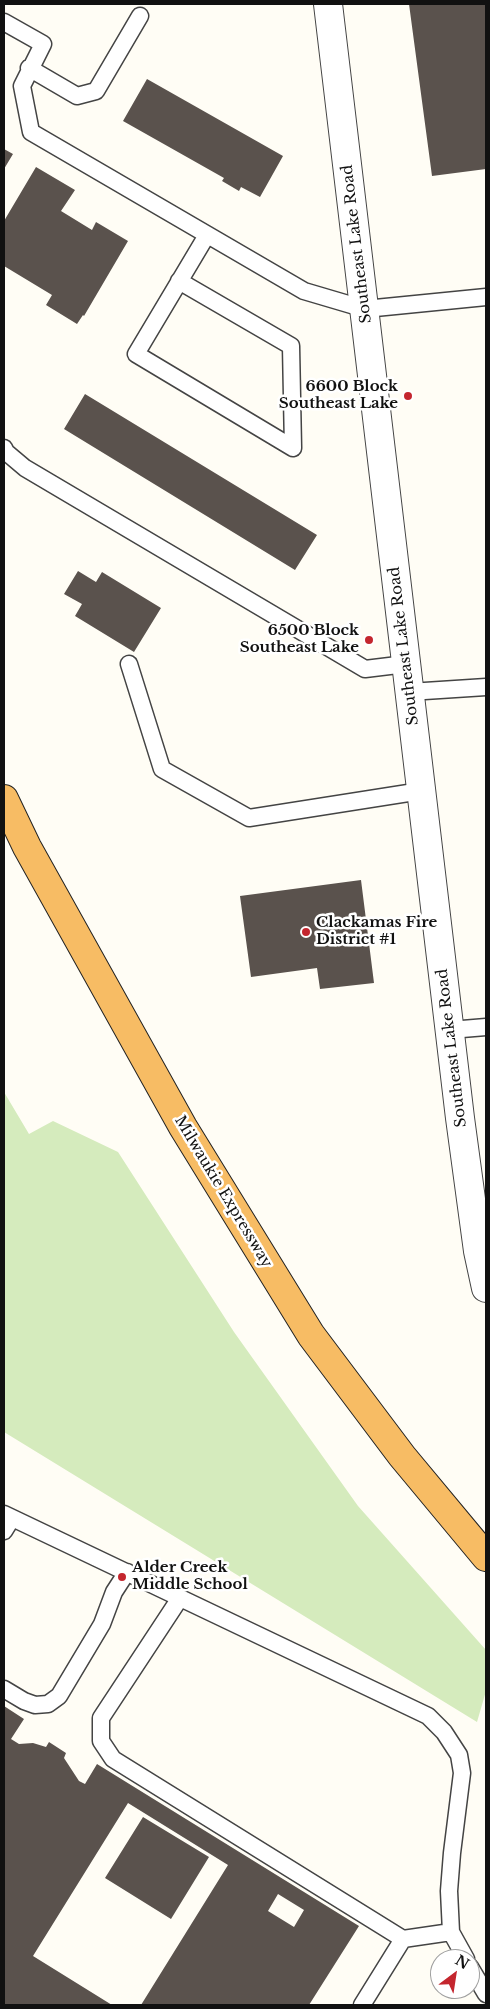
<!DOCTYPE html>
<style>
body{margin:0}
#map{position:relative;width:490px;height:2009px;overflow:hidden;background:#fffdf5;font-family:"Libre Baskerville",serif}
canvas{display:block}
.frame{position:absolute;inset:0;border:5px solid #111;pointer-events:none}
.north{position:absolute;left:430px;top:1949px;width:50px;height:50px;box-sizing:border-box;background:#fff;border:1px solid #a0a0a0;border-radius:50%;rotate:31deg;font-size:14px;font-weight:700;line-height:20px;text-align:center;color:#111}
.north::after{content:'';display:block;margin:auto;width:18px;height:22px;background:#c4262e;clip-path:polygon(50% 0,100% 100%,50% 72%,0 100%)}
</style>
<div id="map">
<canvas width="490" height="2009"></canvas>
<div class="frame"></div>
<div class="north">N</div>
</div>
<script>
const g = document.querySelector('canvas').getContext('2d');
g.lineJoin = 'round';
function fillPath(path, color) {
  g.fillStyle = color;
  g.fill(path, 'evenodd');
}
function poly(rows) {
  const path = new Path2D();
  for (const r of rows) {
    path.moveTo(r[0], r[1]);
    for (let i = 2; i < r.length; i += 2) path.lineTo(r[i], r[i + 1]);
  }
  return path;
}
function strokePath(path, color, width, dash) {
  g.strokeStyle = color;
  g.lineWidth = width;
  g.lineCap = dash ? 'butt' : 'round';
  g.setLineDash(dash || []);
  g.stroke(path);
}
function write(font, color, halo, rows, align = 'center') {
  g.font = font + ' "Libre Baskerville",serif';
  g.lineWidth = 5;
  g.setLineDash([]);
  g.textBaseline = 'middle';
  g.strokeStyle = halo;
  g.fillStyle = color;
  for (const [text, x, y, turn = 0] of rows) {
    g.save();
    g.translate(x, y);
    g.rotate((+turn || 0) * Math.PI / 180);
    g.textAlign = isNaN(turn) ? turn : align;
    if (halo) g.strokeText(text, 0, 0);
    g.fillText(text, 0, 0);
    g.restore();
  }
}
fillPath(poly([
 [4,1092,29,1134,53,1121,118,1152,234,1332,358,1506,486,1650,486,1691,477,1722,4,1432]
]), '#d5ebbd');
fillPath(poly([
 [409,4,486,4,486,169,432,176],
 [147,79,283,156,260,197,241,187,239,191,222,181,224,178,123,121],
 [4,149,13,154,4,169],
 [36,167,75,190,61,211,92,230,96,222,128,241,84,316,83,315,77,324,46,305,52,295,4,266,4,221],
 [85,394,317,535,295,570,64,429],
 [78,571,96,582,102,572,161,608,134,652,75,616,82,604,64,594],
 [361,880,374,983,320,989,317,968,251,977,240,896],
 [4,1706,24,1719,11,1739,19,1744,33,1743,46,1747,49,1742,66,1753,64,1758,79,1781,85,1784,97,1764,359,1926,309,2005,141,2005,228,1865,128,1803,33,1956,112,2005,4,2005],
 [278,1894,304,1910,294,1927,268,1911],
 [143,1817,209,1857,171,1919,105,1878]
]), '#5a524d');
const service = poly([
 [4,22,43,44,22,86,31,132,304,291,365,309,486,297],
 [29,68,77,96,96,91,140,16],
 [207,235,136,354,293,448],
 [179,281,291,346,293,448],
 [4,448,6,452,25,468,365,669,406,664],
 [129,664,162,769,249,818,421,791],
 [409,692,486,687],
 [450,1030,486,1027],
 [4,1514,428,1716,444,1732,459,1755,462,1773,452,1853,449,1891,451,1932,466,1959],
 [4,1531,12,1518],
 [180,1598,101,1718,101,1741,113,1759,403,1939,451,1932],
 [4,1689,24,1701,35,1705,48,1704,59,1696,102,1624,114,1592,127,1572],
 [470,1967,486,1994],
 [362,2005,403,1939]
]);
const tertiary = poly([
 [328,4,460,1118,478,1251,486,1288]
]);
const trunk = poly([
 [4,799,27,847,183,1127,311,1335,402,1456,486,1557]
]);
strokePath(service, '#444', 19);
strokePath(tertiary, '#444', 30);
strokePath(trunk, '#222', 30);
strokePath(service, '#fff', 16);
strokePath(tertiary, '#fff', 28);
strokePath(trunk, '#f7bc64', 28);
for (const [x, y, r, color] of [
 [408,396,5,"#c4262e"],
 [369,640,5,"#c4262e"],
 [306,932,5,"#c4262e"],
 [122,1577,5,"#c4262e"]
]) {
  const dot = new Path2D();
  dot.arc(x, y, r, 0, 2 * Math.PI);
  g.fillStyle = color;
  g.fill(dot);
  strokePath(dot, '#fff', 2);
}
write('15px', '#111', '#fff', [
 ["Southeast Lake Road",357,244,-97],
 ["Southeast Lake Road",404,646,-97],
 ["Southeast Lake Road",452,1048,-97],
 ["Milwaukie Expressway",223,1192,59]
]);
write('bold 15px', '#111', '#fff', [
 ["6600 Block",398,387],
 ["Southeast Lake",398,404],
 ["6500 Block",359,631],
 ["Southeast Lake",359,648],
 ["Clackamas Fire",316,923,"left"],
 ["District #1",316,940,"left"],
 ["Alder Creek",132,1568,"left"],
 ["Middle School",132,1585,"left"]
], 'right');
</script>
